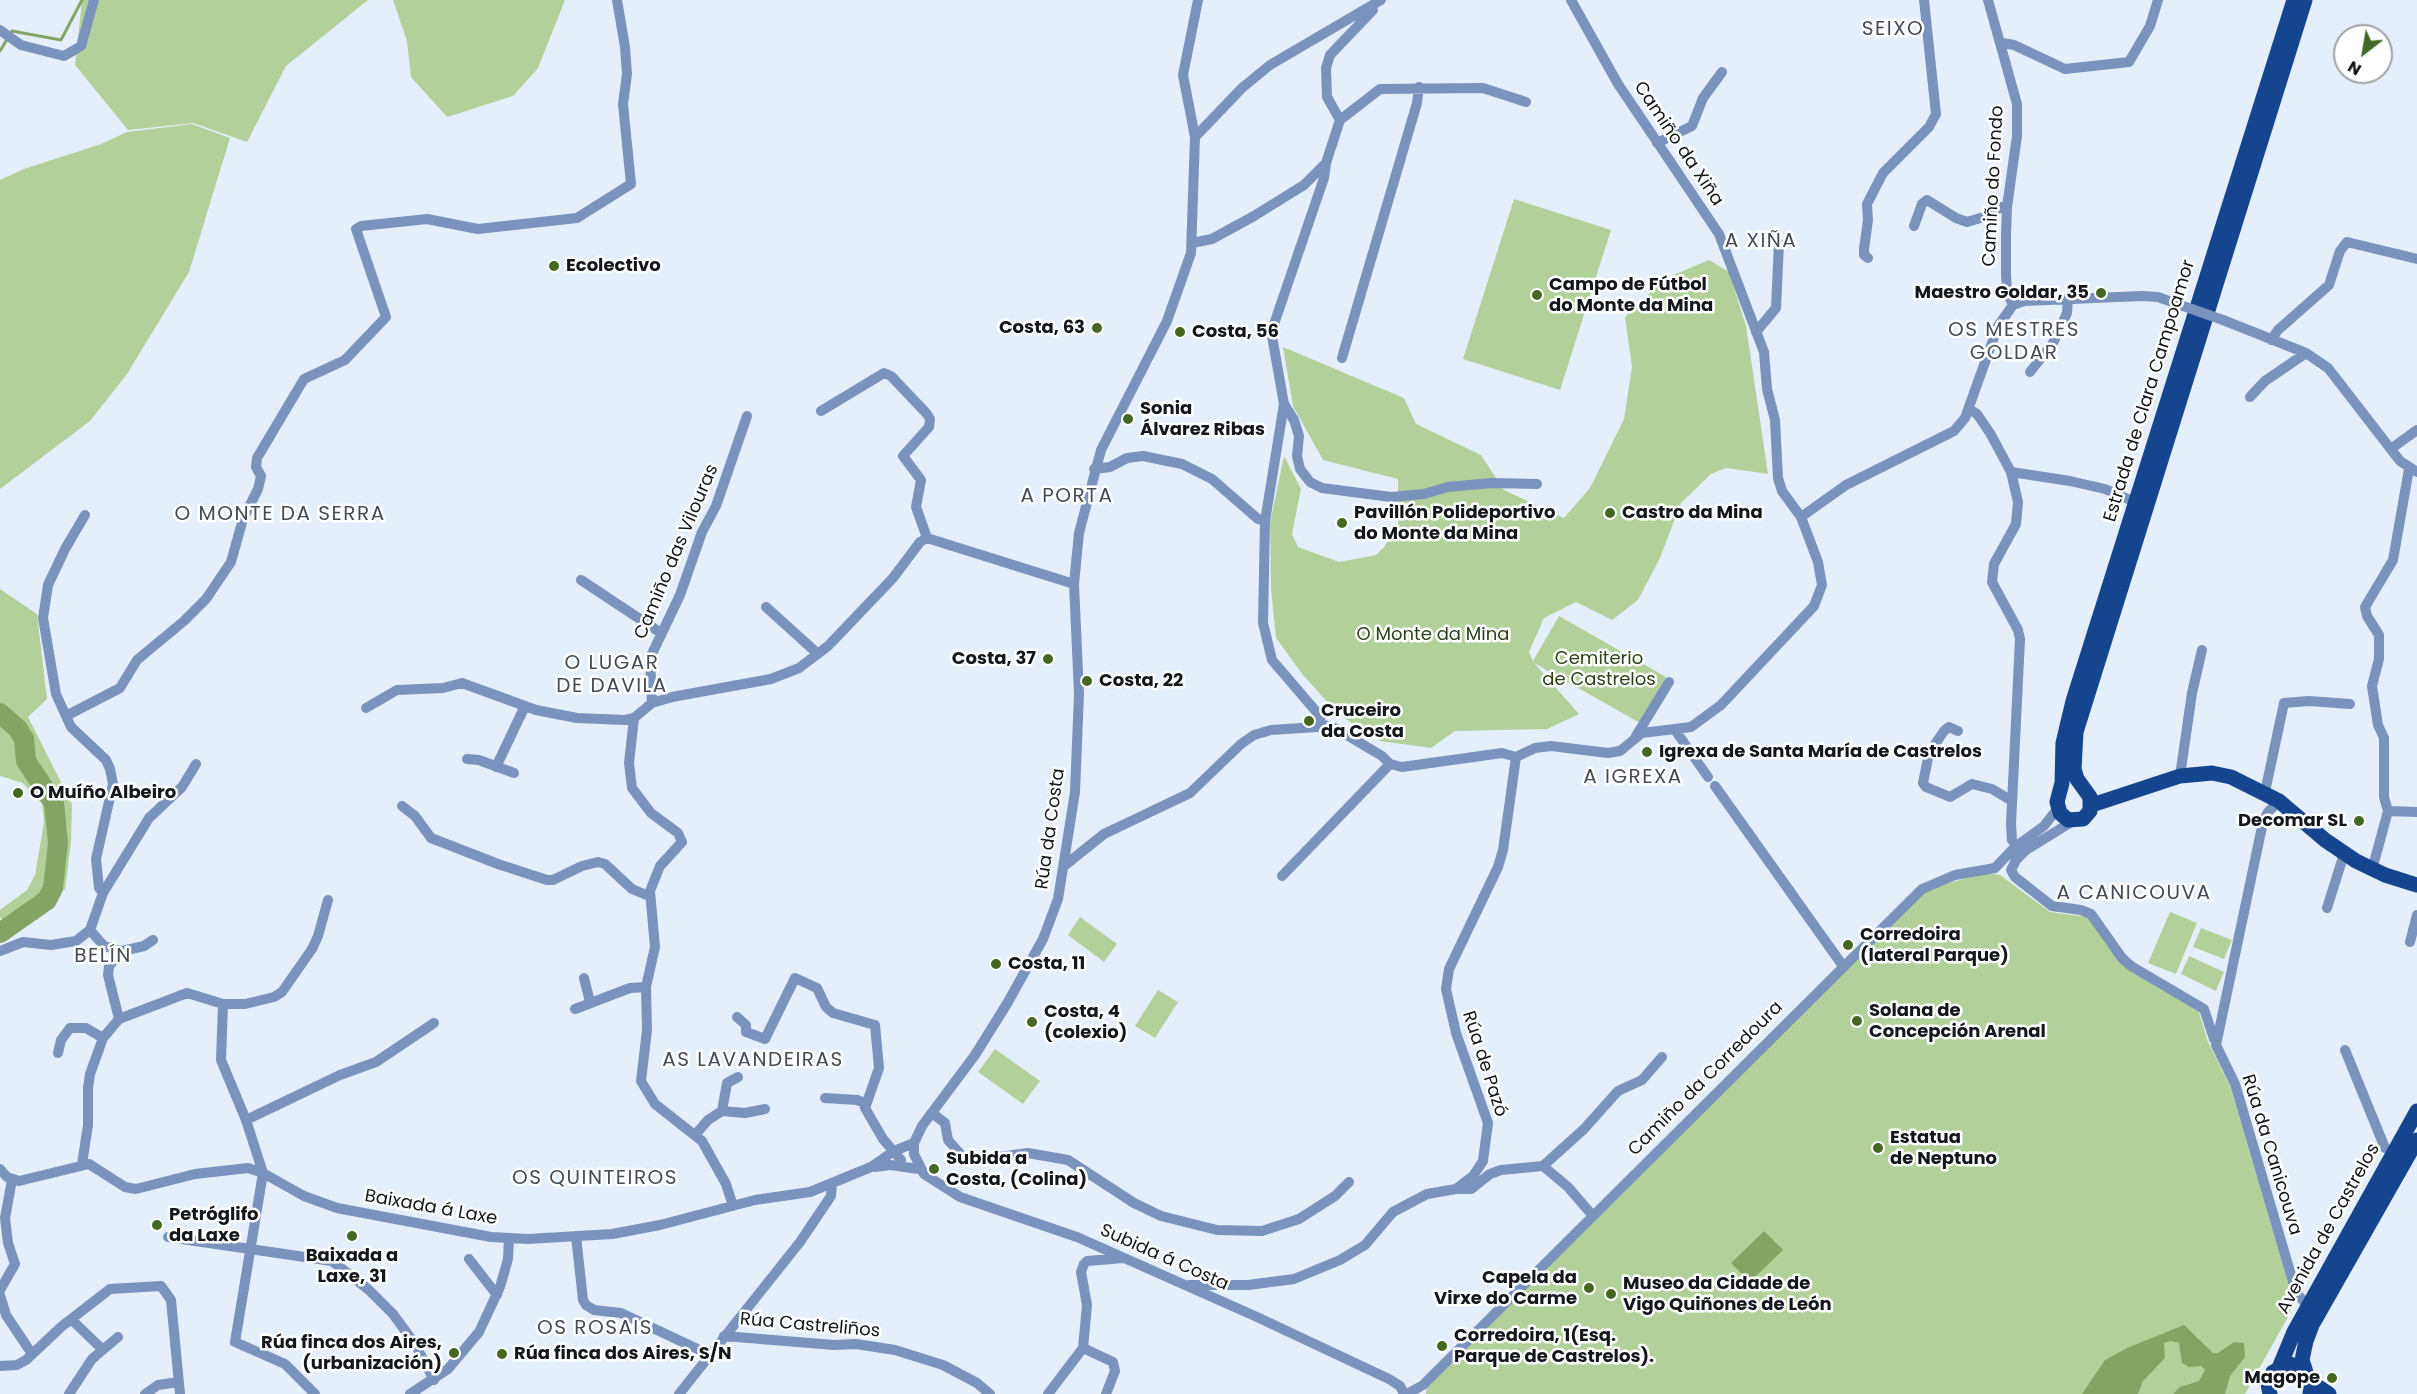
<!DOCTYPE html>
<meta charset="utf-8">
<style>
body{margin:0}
#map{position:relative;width:2417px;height:1394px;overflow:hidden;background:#e5eefb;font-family:Poppins,sans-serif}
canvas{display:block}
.north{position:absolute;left:2333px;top:24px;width:60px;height:60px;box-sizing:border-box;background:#fff;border:2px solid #a1a2a3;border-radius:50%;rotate:211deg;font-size:16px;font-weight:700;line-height:24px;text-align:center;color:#13161a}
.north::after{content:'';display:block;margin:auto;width:21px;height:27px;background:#446821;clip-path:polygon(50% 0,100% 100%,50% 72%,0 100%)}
</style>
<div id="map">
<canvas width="2417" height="1394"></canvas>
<div class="north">N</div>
</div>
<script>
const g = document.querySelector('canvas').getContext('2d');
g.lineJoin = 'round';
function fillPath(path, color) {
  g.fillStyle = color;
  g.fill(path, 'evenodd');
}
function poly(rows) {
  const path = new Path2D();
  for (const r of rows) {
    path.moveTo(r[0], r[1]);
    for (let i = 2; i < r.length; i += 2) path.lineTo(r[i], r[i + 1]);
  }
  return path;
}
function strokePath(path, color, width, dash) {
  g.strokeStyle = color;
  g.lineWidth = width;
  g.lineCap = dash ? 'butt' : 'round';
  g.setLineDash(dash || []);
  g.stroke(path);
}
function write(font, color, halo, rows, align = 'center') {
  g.font = font + ' Poppins,sans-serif';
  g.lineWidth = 5;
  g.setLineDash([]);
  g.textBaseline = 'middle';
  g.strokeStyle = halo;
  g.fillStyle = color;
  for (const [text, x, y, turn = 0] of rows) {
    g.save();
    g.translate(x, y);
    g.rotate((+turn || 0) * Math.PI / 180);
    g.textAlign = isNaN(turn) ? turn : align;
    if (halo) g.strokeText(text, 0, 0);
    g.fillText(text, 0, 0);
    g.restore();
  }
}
fillPath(poly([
 [82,0,368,0,286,66,247,142,193,123,128,130,75,65],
 [393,0,565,0,538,68,513,96,447,117,411,77,407,41],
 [192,124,230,138,189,272,127,374,90,421,0,489,0,180,24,169,101,144,127,132],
 [1514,199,1611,230,1560,390,1463,359],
 [1709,260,1729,272,1746,326,1768,474,1726,468,1711,474,1681,503,1660,558,1638,600,1612,620,1576,602,1544,618,1529,652,1533,661,1559,616,1666,677,1640,723,1534,663,1579,714,1547,729,1455,731,1431,748,1380,741,1338,714,1303,675,1276,638,1271,589,1270,523,1284,456,1301,489,1292,534,1298,547,1339,562,1376,555,1384,547,1398,525,1398,479,1323,460,1293,406,1283,347,1404,398,1416,424,1481,455,1504,490,1564,518,1590,488,1624,419,1632,367,1625,317,1664,279],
 [0,589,37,614,47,699,28,717,72,804,71,842,65,889,38,915,11,934,0,917,0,910,27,890,35,875,44,822,42,804,23,783,0,776],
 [1989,873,2000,875,2050,912,2088,917,2122,963,2198,1009,2208,1042,2230,1086,2293,1299,2289,1315,2245,1394,1426,1394,1427,1386,1923,893,1939,885],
 [2170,912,2197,923,2176,974,2148,963],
 [1080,917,1117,944,1104,962,1068,935],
 [2201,928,2232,940,2224,959,2193,947],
 [2189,956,2224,972,2216,991,2181,974],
 [1158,990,1178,1002,1155,1038,1135,1026],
 [995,1049,1040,1081,1023,1104,978,1072]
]), '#b2d19a');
fillPath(poly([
 [1764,1231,1783,1250,1750,1282,1731,1263],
 [2184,1325,2213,1353,2218,1353,2234,1342,2244,1343,2245,1357,2230,1376,2225,1394,2173,1394,2180,1387,2199,1381,2205,1370,2201,1366,2189,1367,2182,1363,2179,1343,2171,1341,2164,1343,2165,1358,2143,1381,2138,1394,2082,1394,2105,1360,2127,1348]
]), '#82a566');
strokePath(poly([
 [0,51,12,31,61,40,82,0]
]), '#82a566', 3);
strokePath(poly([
 [0,713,18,729,24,739,26,761,54,803,58,843,53,888,47,900,0,933]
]), '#82a566', 20);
strokePath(poly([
 [1198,0,1183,75,1195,137,1191,253,1167,321,1101,450,1079,533,1074,584,1079,694,1075,792,1058,899,1043,939,1008,1002,975,1055,922,1126,914,1143,914,1154,924,1174,960,1197,1077,1237,1257,1317,1389,1379,1400,1386,1404,1394],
 [1571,0,1618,84,1719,234,1764,352,1767,389,1775,420,1778,478,1782,491,1801,517],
 [1988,0,2017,104,2017,136,2007,207,2006,235,2006,274,2007,292,2013,305],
 [0,30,21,45,64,56,81,46,94,0],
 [2002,43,2014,45,2065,69,2129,62,2150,26,2158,0],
 [1340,120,1327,97,1326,68,1330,55,1373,10],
 [1195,137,1242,88,1270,65,1381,0],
 [1657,143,1692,126,1703,98,1722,72],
 [1914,226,1922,204,1927,200,1956,218,1967,222,1990,215,2000,207,2007,207],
 [1192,243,1212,239,1254,216,1304,185,1326,163],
 [1868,258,1864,255,1864,249,1868,220,1867,204,1883,173,1929,127,1936,114,1924,0],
 [2223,320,2306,353,2328,368,2400,461,2417,472],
 [1756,332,1776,308,1779,243],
 [2271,340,2278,330,2329,285,2340,251,2347,242,2417,259],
 [1342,358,1417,103,1419,87],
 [2030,372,2053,343,2067,313,2068,299],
 [2250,397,2265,381,2306,353],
 [1284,404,1294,420,1299,436,1297,456,1300,469,1310,482,1322,488,1391,497,1424,494,1448,487,1491,483,1537,484],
 [1969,409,1977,414,1990,433,2011,472,2018,502,2016,524,1994,564,1992,582,2018,630,2020,639,2011,824,2012,840,2021,854],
 [821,411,884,373,891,376,927,414,930,419,929,427,903,456,921,480,916,507,927,538],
 [2392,448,2417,430],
 [1094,469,1110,467,1127,458,1143,456,1182,464,1212,479,1258,519,1265,521],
 [2011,472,2070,481,2105,489,2135,502],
 [581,580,661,633],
 [766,607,818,654],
 [652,703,650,658,680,595,702,532,716,506,747,416],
 [366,708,397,690,443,688,462,683,536,710,577,718,625,720,634,718,652,703,672,697,771,679,799,668,828,646,893,578,920,542,927,538,1074,584],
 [66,716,120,688,137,660,184,621,206,599,231,562,243,519,258,489,261,476,256,467,257,458,304,379,345,360,386,317,356,229,361,226,427,219,478,229,577,218,631,184,623,104,627,74,625,47,617,0],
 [634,718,629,763,632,788,651,813,678,833,682,842,660,866,650,891,655,947,646,987,647,1030,641,1081,655,1104,702,1141,726,1184,733,1206],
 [1321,724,1320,716,1272,660,1263,623,1265,521,1284,404,1272,336,1273,327,1324,178,1326,163,1340,120,1380,89,1483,88,1526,102],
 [1675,730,1708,777],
 [1958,731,1949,727,1944,731,1929,753,1923,783,1926,787,1950,797,1972,784,1992,789,2012,801],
 [1636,736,1669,682],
 [1516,757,1535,748,1551,746,1608,753,1620,751,1642,733,1691,727,1721,705,1814,606,1822,585,1818,562,1801,517,1846,485,1954,431,1965,418,1998,326,2013,305,2024,301,2142,296,2158,297,2183,306],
 [467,759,479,760,514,773],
 [496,767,525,706],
 [2180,776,2192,693,2202,650],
 [1715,786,1843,966],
 [2265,792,2284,703,2309,701,2350,704],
 [2279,801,2268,812,2263,822,2216,1045,2235,1084,2296,1292,2308,1307],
 [402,806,415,816,431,838,498,864,547,880,553,880,582,866,598,862,605,864,632,889,649,896],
 [2388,811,2417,812],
 [1064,866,1104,834,1190,793,1241,744,1254,735,1271,730,1317,727,1321,724,1335,728,1382,756,1390,764,1402,767,1502,753,1516,757],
 [2011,870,2015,877,2052,906,2081,910,2091,914,2122,958,2131,966,2204,1009,2214,1039],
 [2011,870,2016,860,2026,850,2073,821],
 [2372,870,2388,811,2384,797,2384,738,2378,725,2372,686,2379,659,2379,635,2367,616,2365,607,2393,560,2409,469],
 [1282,876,1390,764],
 [103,893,149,818,182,787,196,764],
 [2327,908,2344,854],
 [90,930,104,946,122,951],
 [2410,942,2417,915],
 [0,951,23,942,51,945,76,941,90,930,103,893,99,888,96,859,113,784,110,769,106,760,71,727,56,694,43,618,48,585,65,549,85,515],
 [584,978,590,1002],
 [223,1004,221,1060,246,1120],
 [575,1009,630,988,646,987],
 [737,1017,746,1025,746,1032,765,1039,795,978,817,988,826,1007,833,1013,875,1025,879,1068,865,1108,883,1139,901,1160],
 [119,1019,108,975,109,966,122,951,144,946,153,940],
 [2345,1050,2385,1148,2394,1153],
 [58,1053,61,1040,70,1028,86,1028,103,1038],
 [825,1098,857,1100,865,1103],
 [722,1111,727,1083,738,1077],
 [932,1113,945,1123,948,1140,962,1156,970,1161,1028,1153,1068,1160,1134,1203,1161,1216,1217,1230,1262,1231,1299,1219,1335,1196,1349,1182],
 [695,1135,708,1120,722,1111,745,1113,765,1109],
 [82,1164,88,1125,88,1088,90,1074,103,1038,119,1019,187,993,223,1004,245,1004,274,997,282,992,312,949,318,936,328,900],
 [1543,1166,1584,1129,1618,1091,1642,1080,1662,1057],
 [875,1167,890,1165,919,1169],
 [0,1169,7,1177,19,1181,89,1164,125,1187,136,1189,195,1174,248,1168,263,1173,304,1196,337,1208,491,1237,528,1239,612,1234,660,1225,755,1200,810,1192,871,1167,894,1151,914,1143],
 [1456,1189,1471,1189,1490,1174,1501,1170,1543,1166,1568,1187,1593,1216],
 [576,1236,583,1300,586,1305,594,1310,621,1313,708,1354],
 [168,1237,332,1261,369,1290,393,1314,415,1344,434,1380],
 [469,1259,497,1295],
 [1190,1285,1248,1285,1294,1279,1340,1260,1365,1245,1393,1212,1427,1194,1456,1189,1473,1176,1483,1161,1488,1123,1456,1033,1446,989,1449,969,1498,867,1503,850,1516,757],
 [0,1290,15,1264,8,1243,5,1218,12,1180],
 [0,1295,6,1315,32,1354],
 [73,1321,102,1349],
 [724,1336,834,1345,856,1344,895,1350,943,1365,977,1383,990,1394],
 [1083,1348,1113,1362,1115,1371,1106,1394],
 [0,1366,17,1365,26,1360,61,1327,110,1289,161,1286,171,1300,180,1394],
 [69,1394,92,1359,118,1337],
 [145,1394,158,1385,179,1382],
 [315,1394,285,1364,235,1342,263,1173,246,1120,340,1075,376,1062,434,1023],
 [410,1394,448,1369,479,1332,500,1287,508,1259,509,1238],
 [679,1394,800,1242,831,1196,832,1184],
 [1048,1394,1083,1348,1087,1305,1081,1272,1084,1264,1087,1261,1124,1258],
 [1407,1394,1423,1385,1922,889,1955,875,1995,868,2015,847,2044,826,2058,808]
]), '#7993bd', 10);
strokePath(poly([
 [2294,0,2073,701,2063,743,2062,783,2057,802,2060,813,2068,820,2083,819,2090,811,2090,797,2077,779,2074,769,2076,732,2305,0],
 [2092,805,2180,776,2212,773,2231,777,2279,801,2325,840,2356,861,2385,875,2417,885],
 [2279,1368,2294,1332,2417,1111],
 [2306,1372,2302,1360,2306,1341,2312,1325,2417,1140],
 [2311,1382,2329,1394],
 [2270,1394,2268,1384,2273,1372,2290,1364,2306,1372,2311,1382,2310,1394]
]), '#16458f', 15);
strokePath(poly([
 [2183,306,2223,320]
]), '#7993bd', 10);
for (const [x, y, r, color] of [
 [554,266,6,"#446821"],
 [2101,293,6,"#446821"],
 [1537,295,6,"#446821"],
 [1097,328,6,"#446821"],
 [1180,332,6,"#446821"],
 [1128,419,6,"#446821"],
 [1610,513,6,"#446821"],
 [1342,523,6,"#446821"],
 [1048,659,6,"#446821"],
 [1087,681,6,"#446821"],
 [1309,721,6,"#446821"],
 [1647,752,6,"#446821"],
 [18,793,6,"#446821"],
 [2359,821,6,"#446821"],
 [1848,945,6,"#446821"],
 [996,964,6,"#446821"],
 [1857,1021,6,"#446821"],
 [1032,1022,6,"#446821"],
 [1878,1148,6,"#446821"],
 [934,1169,6,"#446821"],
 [157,1225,6,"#446821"],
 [352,1236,6,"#446821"],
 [1589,1288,6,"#446821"],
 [1611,1294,6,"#446821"],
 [1442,1346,6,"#446821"],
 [454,1353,6,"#446821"],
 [502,1354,6,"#446821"],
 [2332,1378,6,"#446821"]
]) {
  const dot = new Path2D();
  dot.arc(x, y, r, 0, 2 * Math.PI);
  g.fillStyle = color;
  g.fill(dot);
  strokePath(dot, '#fff', 2);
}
write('18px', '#13161a', '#fff', [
 ["Camiño da Xiña",1678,144,56],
 ["Camiño do Fondo",1994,186,-87],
 ["Estrada de Clara Campoamor",2150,391,-73],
 ["Camiño das Vilouras",677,552,-67],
 ["Rúa da Costa",1051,829,-82],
 ["Rúa de Pazó",1484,1064,72],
 ["Camiño da Corredoura",1706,1079,-45],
 ["Rúa da Canicouva",2271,1155,73],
 ["Baixada á Laxe",431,1208,10],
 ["Avenida de Castrelos",2329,1229,-61],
 ["Subida á Costa",1164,1258,24],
 ["Rúa Castreliños",810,1326,5]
]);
write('bold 18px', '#13161a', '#fff', [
 ["Ecolectivo",566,266],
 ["Campo de Fútbol",1549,285],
 ["do Monte da Mina",1549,306],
 ["Maestro Goldar, 35",2089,293,"right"],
 ["Costa, 63",1085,328,"right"],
 ["Costa, 56",1192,332],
 ["Sonia",1140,409],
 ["Álvarez Ribas",1140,430],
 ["Pavillón Polideportivo",1354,513],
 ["do Monte da Mina",1354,534],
 ["Castro da Mina",1622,513],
 ["Costa, 37",1036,659,"right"],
 ["Costa, 22",1099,681],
 ["Cruceiro",1321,711],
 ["da Costa",1321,732],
 ["Igrexa de Santa María de Castrelos",1659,752],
 ["O Muíño Albeiro",30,793],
 ["Decomar SL",2347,821,"right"],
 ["Corredoira",1860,935],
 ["(lateral Parque)",1860,956],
 ["Costa, 11",1008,964],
 ["Solana de",1869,1011],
 ["Concepción Arenal",1869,1032],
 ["Costa, 4",1044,1012],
 ["(colexio)",1044,1033],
 ["Estatua",1890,1138],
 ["de Neptuno",1890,1159],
 ["Subida a",946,1159],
 ["Costa, (Colina)",946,1180],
 ["Petróglifo",169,1215],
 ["da Laxe",169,1236],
 ["Baixada a",352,1256,"center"],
 ["Laxe, 31",352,1277,"center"],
 ["Capela da",1577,1278,"right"],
 ["Virxe do Carme",1577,1299,"right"],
 ["Museo da Cidade de",1623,1284],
 ["Vigo Quiñones de León",1623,1305],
 ["Corredoira, 1(Esq.",1454,1336],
 ["Parque de Castrelos).",1454,1357],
 ["Rúa finca dos Aires,",442,1343,"right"],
 ["(urbanización)",442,1364,"right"],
 ["Rúa finca dos Aires, S/N",514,1354],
 ["Magope",2320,1378,"right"]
], 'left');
write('18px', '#2b4215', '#fff', [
 ["O Monte da Mina",1433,635],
 ["Cemiterio",1599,659],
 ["de Castrelos",1599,680]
]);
g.letterSpacing = '1.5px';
write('20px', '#454c57', '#fff', [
 ["SEIXO",1893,30],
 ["A XIÑA",1761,242],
 ["OS MESTRES",2014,331],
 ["GOLDAR",2014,354],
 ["A PORTA",1067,497],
 ["O MONTE DA SERRA",280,515],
 ["O LUGAR",612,664],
 ["DE DAVILA",612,687],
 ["A IGREXA",1633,778],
 ["A CANICOUVA",2134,894],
 ["BELÍN",103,957],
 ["AS LAVANDEIRAS",753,1061],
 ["OS QUINTEIROS",595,1179],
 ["OS ROSAIS",595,1329]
]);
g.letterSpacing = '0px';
</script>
